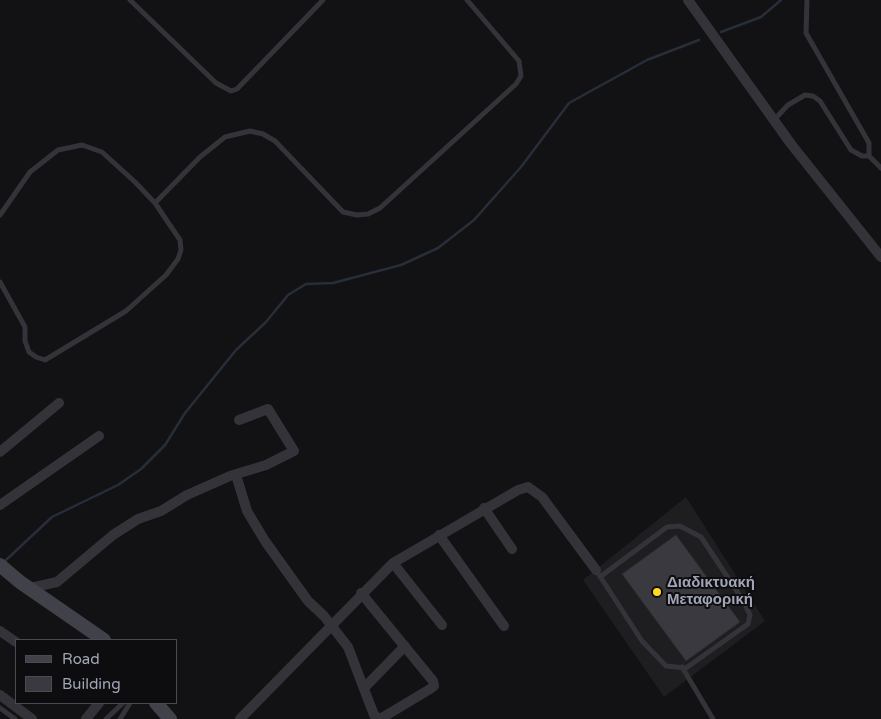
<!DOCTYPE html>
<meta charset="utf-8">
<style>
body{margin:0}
#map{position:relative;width:881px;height:719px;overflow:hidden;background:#121214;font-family:"Varela Round",sans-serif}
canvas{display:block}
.legend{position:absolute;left:15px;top:639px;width:162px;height:65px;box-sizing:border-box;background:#0d0d0f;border:1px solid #494a52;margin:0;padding:6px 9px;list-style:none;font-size:15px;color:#a2a5b6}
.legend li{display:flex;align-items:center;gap:10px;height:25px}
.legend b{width:25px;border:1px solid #494a52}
</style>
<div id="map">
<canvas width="881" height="719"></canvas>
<ul class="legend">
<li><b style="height:6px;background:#404149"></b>Road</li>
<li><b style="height:14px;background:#39393f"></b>Building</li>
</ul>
</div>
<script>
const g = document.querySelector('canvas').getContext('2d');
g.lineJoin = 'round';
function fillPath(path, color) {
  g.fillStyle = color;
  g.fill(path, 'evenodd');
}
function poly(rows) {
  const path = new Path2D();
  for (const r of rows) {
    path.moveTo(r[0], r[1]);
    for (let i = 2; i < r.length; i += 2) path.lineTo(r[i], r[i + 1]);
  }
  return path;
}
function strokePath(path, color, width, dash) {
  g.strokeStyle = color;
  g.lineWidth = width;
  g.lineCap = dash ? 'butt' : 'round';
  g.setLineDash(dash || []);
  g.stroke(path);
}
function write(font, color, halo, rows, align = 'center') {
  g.font = font + ' "Varela Round",sans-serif';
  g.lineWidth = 4;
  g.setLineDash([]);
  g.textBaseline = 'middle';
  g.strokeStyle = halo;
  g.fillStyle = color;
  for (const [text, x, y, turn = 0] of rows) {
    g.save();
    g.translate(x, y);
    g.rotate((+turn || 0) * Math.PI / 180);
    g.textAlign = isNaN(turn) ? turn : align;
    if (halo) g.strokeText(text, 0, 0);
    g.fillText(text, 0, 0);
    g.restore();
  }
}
fillPath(poly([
 [686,497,765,621,664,697,583,580]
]), '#1e1e21');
strokePath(poly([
 [721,32,761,17,781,0],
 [6,560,52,517,118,485,141,469,165,445,185,413,236,350,266,322,288,295,306,284,333,283,401,265,438,248,474,220,521,167,569,103,647,60,699,40]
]), '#272e39', 2.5);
const building = poly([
 [676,535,740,622,686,661,622,574,676,535]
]);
fillPath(building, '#39393f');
strokePath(building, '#2c2c30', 1);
strokePath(poly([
 [130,0,216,83,231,91,237,89,323,0],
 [807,0,806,33,869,143,869,156],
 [774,120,788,105,805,95,813,96,820,101,851,150,862,156,869,156,881,168],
 [155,203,200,157,225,137,250,131,263,134,275,141,343,212,357,215,368,214,380,208,516,84,521,76,519,61,467,0],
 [0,215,30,172,58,150,82,145,102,152,135,182,155,203,180,240,181,250,178,259,166,275,126,311,45,360,36,357,29,352,25,341,25,327,0,282],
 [596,570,642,641,666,666,686,668,748,624,750,615,744,602,701,537,680,526,667,527,600,577],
 [682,667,713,719],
 [0,708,15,719],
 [106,719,123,703],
 [120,719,130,703]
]), '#333339', 5);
strokePath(poly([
 [688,0,791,144,881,257],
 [0,452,59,403],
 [236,475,247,511,265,541,308,601,324,616,348,647,374,715,379,719],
 [0,505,99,436],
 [484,508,512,549],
 [439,535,504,626],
 [393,563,442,625],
 [30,588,57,582,113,535,138,519,161,511,187,495,230,476,266,465,294,451,268,409,239,420],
 [361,593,433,681,434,686,430,689,380,719],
 [0,631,16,642],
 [365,687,405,646],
 [0,695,32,719],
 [86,719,99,703],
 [240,719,393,563,518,490,528,487,542,497,596,570]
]), '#333339', 10);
strokePath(poly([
 [0,565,20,582,104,640],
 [156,703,170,719]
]), '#404149', 14);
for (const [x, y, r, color] of [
 [657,592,5,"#ffd81f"]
]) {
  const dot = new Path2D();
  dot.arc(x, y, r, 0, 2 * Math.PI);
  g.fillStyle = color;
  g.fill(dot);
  strokePath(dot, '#0d0d0f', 2);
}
write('bold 15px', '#a2a5b6', '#0d0d0f', [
 ["Διαδικτυακή",667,583],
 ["Μεταφορική",667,600]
], 'left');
</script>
